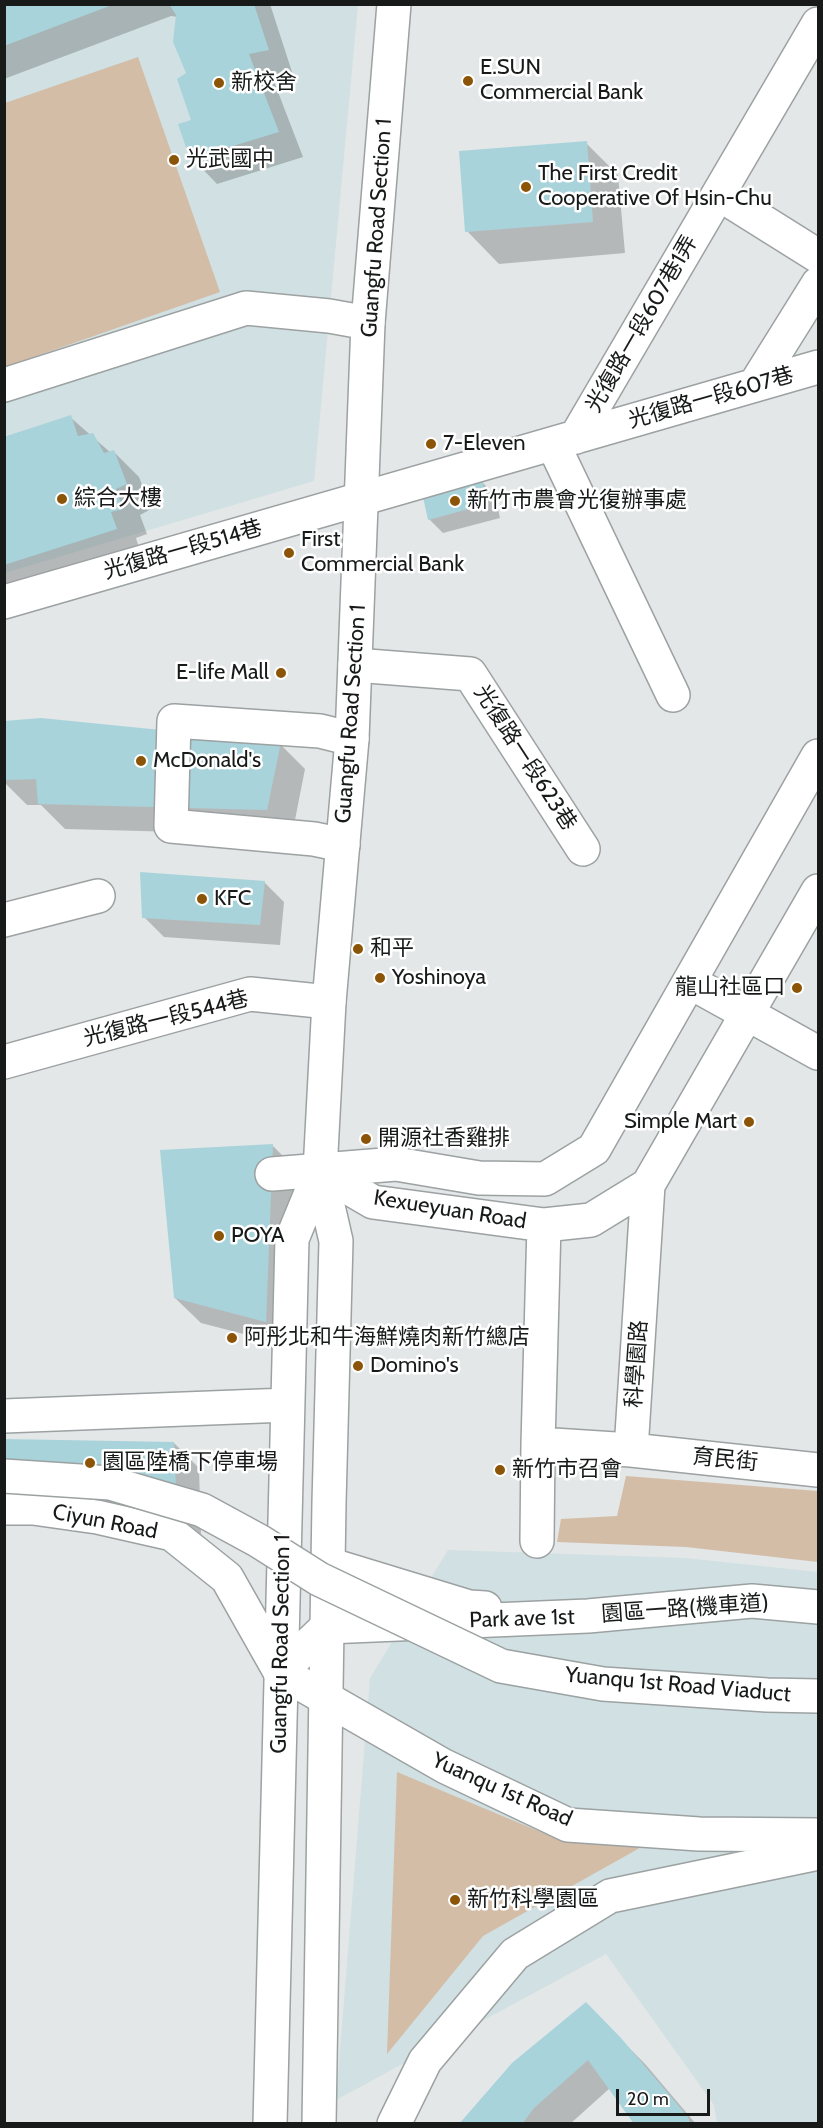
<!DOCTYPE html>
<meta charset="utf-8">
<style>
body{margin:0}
#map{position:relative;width:823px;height:2128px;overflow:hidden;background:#e3e7e8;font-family:Cabin,sans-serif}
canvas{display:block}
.frame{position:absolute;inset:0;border:6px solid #181a1a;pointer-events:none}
.scale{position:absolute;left:616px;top:2089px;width:94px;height:27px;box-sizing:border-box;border:3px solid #181a1a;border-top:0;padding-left:8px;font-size:18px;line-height:21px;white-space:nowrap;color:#181a1a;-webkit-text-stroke:4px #fff;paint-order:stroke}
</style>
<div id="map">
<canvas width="823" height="2128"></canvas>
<div class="frame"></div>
<div class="scale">20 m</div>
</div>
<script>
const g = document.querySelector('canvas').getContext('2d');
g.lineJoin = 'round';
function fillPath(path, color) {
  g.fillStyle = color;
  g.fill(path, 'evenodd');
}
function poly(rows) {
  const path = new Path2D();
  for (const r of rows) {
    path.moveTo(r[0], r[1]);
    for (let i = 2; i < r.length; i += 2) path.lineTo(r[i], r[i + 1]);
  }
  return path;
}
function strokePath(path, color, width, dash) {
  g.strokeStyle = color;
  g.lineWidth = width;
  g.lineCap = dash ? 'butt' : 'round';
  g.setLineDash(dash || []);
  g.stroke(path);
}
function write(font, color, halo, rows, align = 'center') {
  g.font = font + ' Cabin,"Noto Sans TC",sans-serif';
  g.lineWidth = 5;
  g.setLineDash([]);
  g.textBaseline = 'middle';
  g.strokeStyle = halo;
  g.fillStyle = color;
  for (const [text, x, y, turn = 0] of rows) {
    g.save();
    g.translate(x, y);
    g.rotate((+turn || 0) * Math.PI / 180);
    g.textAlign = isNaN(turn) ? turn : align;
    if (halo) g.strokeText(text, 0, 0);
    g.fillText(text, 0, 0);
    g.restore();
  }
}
fillPath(poly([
 [5,5,358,5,314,481,5,573],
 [448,1550,685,1558,818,1572,818,2123,717,2123,714,2105,606,1954,336,2100,370,1678]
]), '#d1e0e2');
fillPath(poly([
 [138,57,220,292,5,367,5,103],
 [626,1476,818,1491,818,1562,686,1547,557,1542,561,1519,617,1516],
 [397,1772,548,1835,645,1845,483,1936,387,2054]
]), '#d3bda7');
fillPath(poly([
 [4,4,270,4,293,75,273,79,303,157,217,184,192,158,180,125,193,121,188,73,178,17,171,16,4,79],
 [586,143,618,175,625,253,499,264,467,231],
 [70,417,111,453,114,452,139,477,151,509,140,515,147,534,136,538,141,554,4,598,4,437],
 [481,481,495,495,500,518,443,533,429,519],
 [4,722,280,744,305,769,292,835,65,829,41,805,27,805,4,782],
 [264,882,284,902,280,945,164,937,144,917],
 [273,1146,298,1171,290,1346,201,1323,175,1298],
 [174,1443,199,1468,201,1535,34,1510],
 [586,2004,646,2065,696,2124,636,2124,610,2088,570,2124,461,2124]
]), '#0003');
fillPath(poly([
 [4,4,112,4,112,5,4,46],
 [169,4,254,4,269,50,249,54,279,132,190,159,178,124,191,120,177,79,186,73,173,42,176,15],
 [587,141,593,222,465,232,459,151],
 [71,415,78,436,93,433,104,453,114,450,127,484,116,489,123,509,111,512,117,529,4,565,4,437],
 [482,479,487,504,428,520,423,497],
 [41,718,281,742,267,810,38,804,36,779,4,780,4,721],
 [140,872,265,881,260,925,142,918],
 [273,1144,266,1322,174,1298,160,1150],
 [4,1439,174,1442,177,1511,4,1485],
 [586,2002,621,2038,688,2117,690,2124,634,2124,588,2060,534,2108,522,2124,459,2124,512,2063]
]), '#a8d3da');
const minor = poly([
 [719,194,818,256],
 [4,385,246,308,329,316,368,323],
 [755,385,818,284],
 [576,437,818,24],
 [553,444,673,695],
 [4,602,818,367],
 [355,665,470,674,583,849],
 [343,845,314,839,171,826,174,721,320,731,352,739],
 [4,920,98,896],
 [690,982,818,1053],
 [4,1062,250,994,329,1002],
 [320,1171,373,1202,544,1225,591,1220,648,1185,818,891],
 [272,1174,396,1164,479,1178,545,1179,594,1149,818,756],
 [544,1225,538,1444,631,1450,648,1185],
 [631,1450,818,1470],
 [537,1541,538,1444],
 [328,1564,469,1607,485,1608],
 [818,1607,752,1601,588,1616,327,1627,280,1672,444,1766,568,1825,699,1834,818,1835],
 [394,2124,425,2061,515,1954,610,1896,818,1853]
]);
const major = poly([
 [4,1416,287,1405],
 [4,1508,33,1508,97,1517,172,1534,227,1578,279,1670],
 [270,2124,292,1239,320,1171],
 [319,2124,329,1503,336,1241,320,1171,329,1002,352,739,368,323,394,4]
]);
strokePath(minor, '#9ca1a2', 36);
strokePath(major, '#9ca1a2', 36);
strokePath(minor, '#fff', 33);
strokePath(major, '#fff', 33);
const minorBridge = poly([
 [4,1476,110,1483,202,1510,259,1541,319,1579,501,1666,603,1684,767,1695,818,1696]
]);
strokePath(minorBridge, '#9ca1a2', 36, []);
strokePath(minorBridge, '#fff', 33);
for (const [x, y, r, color] of [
 [468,81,6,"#8b5407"],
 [219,83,6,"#8b5407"],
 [174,160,6,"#8b5407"],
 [526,187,6,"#8b5407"],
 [431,444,6,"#8b5407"],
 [62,499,6,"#8b5407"],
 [455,501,6,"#8b5407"],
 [289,553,6,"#8b5407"],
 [281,673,6,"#8b5407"],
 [141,761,6,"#8b5407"],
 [202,899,6,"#8b5407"],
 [358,949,6,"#8b5407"],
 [380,978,6,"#8b5407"],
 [797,988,6,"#8b5407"],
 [749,1122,6,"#8b5407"],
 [366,1139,6,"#8b5407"],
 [219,1236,6,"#8b5407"],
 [232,1338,6,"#8b5407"],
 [358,1366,6,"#8b5407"],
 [90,1463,6,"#8b5407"],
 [500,1470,6,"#8b5407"],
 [455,1900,6,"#8b5407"]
]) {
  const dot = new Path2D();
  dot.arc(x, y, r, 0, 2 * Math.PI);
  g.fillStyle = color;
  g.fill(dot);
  strokePath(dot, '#fff', 2);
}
write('22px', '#181a1a', '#fff', [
 ["E.SUN",480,68],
 ["Commercial Bank",480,93],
 ["新校舍",231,83],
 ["光武國中",186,160],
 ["The First Credit",538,174],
 ["Cooperative Of Hsin-Chu",538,199],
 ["7-Eleven",443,444],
 ["綜合大樓",74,499],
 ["新竹市農會光復辦事處",467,501],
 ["First",301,540],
 ["Commercial Bank",301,565],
 ["E-life Mall",269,673,"right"],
 ["McDonald's",153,761],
 ["KFC",214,899],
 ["和平",370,949],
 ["Yoshinoya",392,978],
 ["龍山社區口",785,988,"right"],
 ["Simple Mart",737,1122,"right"],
 ["開源社香雞排",378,1139],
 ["POYA",231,1236],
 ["阿彤北和牛海鮮燒肉新竹總店",244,1338],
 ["Domino's",370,1366],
 ["園區陸橋下停車場",102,1463],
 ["新竹市召會",512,1470],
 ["新竹科學園區",467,1900]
], 'left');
write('22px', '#181a1a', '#fff', [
 ["Guangfu Road Section 1",377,228,-86],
 ["光復路一段607巷1弄",642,324,-60],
 ["光復路一段607巷",711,398,-16],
 ["光復路一段514巷",183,550,-16],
 ["Guangfu Road Section 1",351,714,-86],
 ["光復路一段623巷",525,758,57],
 ["光復路一段544巷",166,1019,-14],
 ["Kexueyuan Road",450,1210,9],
 ["科學園路",637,1364,-86],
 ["育民街",725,1460,6],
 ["Ciyun Road",105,1522,11],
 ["園區一路(機車道)",685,1609,-4],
 ["Park ave 1st",522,1619,-2],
 ["Guangfu Road Section 1",281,1644,-89],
 ["Yuanqu 1st Road Viaduct",678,1685,5],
 ["Yuanqu 1st Road",502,1790,24]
]);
</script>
